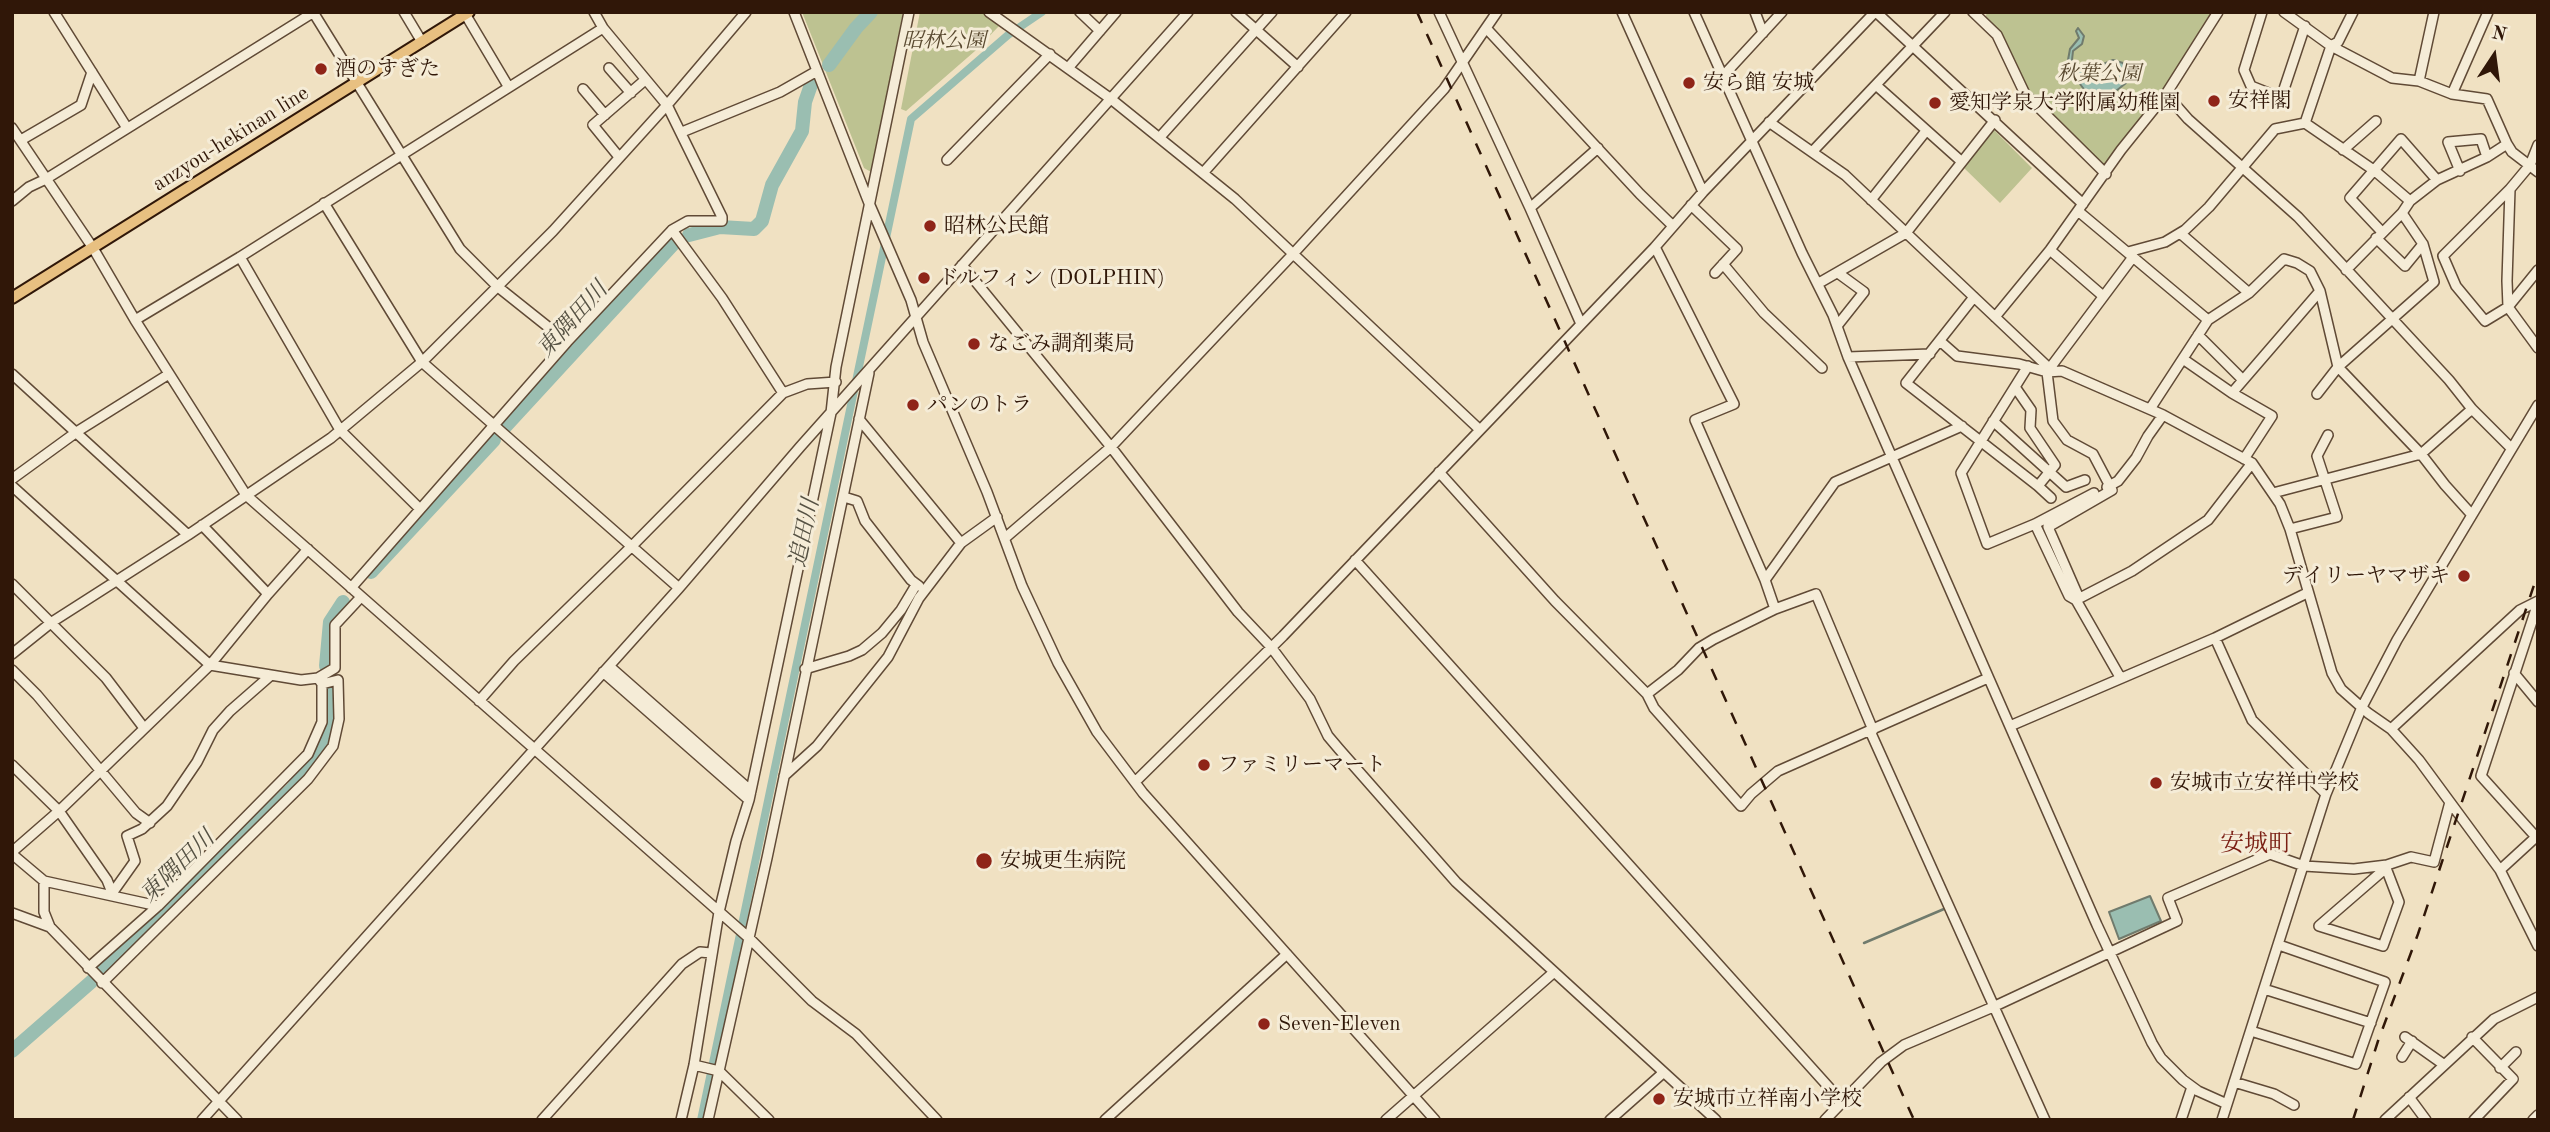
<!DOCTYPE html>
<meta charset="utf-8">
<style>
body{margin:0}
#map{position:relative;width:2550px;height:1132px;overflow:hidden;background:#f0e1c2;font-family:"Old Standard TT",serif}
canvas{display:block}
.frame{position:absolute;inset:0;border:14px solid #301708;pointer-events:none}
.north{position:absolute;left:2459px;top:21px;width:70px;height:70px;-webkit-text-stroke:5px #f5ecd7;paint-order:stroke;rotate:13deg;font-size:19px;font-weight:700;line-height:28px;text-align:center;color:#301708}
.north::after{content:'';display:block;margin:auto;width:24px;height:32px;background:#301708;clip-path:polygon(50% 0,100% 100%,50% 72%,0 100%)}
</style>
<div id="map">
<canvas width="2550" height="1132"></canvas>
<div class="frame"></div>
<div class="north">N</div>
</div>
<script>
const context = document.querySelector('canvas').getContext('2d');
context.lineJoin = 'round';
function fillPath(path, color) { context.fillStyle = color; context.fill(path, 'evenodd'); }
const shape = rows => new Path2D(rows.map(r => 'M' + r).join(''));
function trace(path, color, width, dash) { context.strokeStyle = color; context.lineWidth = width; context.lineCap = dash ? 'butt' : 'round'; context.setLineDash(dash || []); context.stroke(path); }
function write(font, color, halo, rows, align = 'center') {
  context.font = font + ' "Old Standard TT","Noto Serif JP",serif'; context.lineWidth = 6; context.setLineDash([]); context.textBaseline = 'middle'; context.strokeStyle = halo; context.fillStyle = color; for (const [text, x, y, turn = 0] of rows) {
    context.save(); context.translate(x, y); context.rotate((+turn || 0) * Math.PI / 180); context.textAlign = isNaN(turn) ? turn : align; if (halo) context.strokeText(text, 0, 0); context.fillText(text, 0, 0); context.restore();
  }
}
const green = shape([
 [802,12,903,12,871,172,864,168],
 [920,12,984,12,996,21,999,26,975,51,906,111,901,109],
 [1987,12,2215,12,2163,89,2162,94,2103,166,2028,91,1985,19],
 [1994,130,2032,168,2000,203,1964,168]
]);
const water = shape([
 [2078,28,2084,36,2082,44,2073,51,2072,60,2074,65,2087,71,2113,60,2123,63,2128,72,2126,83,2116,91,2098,97,2091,95,2086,92,2074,76,2068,60,2070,49,2079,38,2076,31,2078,28],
 [2150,896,2161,921,2119,939,2109,912,2150,896]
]);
const stream = shape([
 [1864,943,1944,909]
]);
const canal = shape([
 [701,1120,911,119,1008,35,1042,12]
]);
const river = shape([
 [829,65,856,28,871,12],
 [689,235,720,227,754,229,762,221,772,185,802,131,805,102,812,82,818,76],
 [503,429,676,241],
 [371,572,494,440],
 [326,666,330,622,343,602],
 [12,1051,91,982,293,788,326,745,328,690]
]);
const minor = shape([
 [54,12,127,128],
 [313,12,460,249,498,287,567,342],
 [404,12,422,42],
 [464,12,508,86],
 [794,12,869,203,911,300,923,342,987,492,1022,586,1058,663,1097,732,1143,793,1435,1120],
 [989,12,1111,99,1235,199,1479,429],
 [1080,12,1100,31],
 [1236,12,1298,67],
 [1439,12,1530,208,1581,324],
 [1622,12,1703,192],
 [1694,12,1802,253,1833,315,1848,357,2097,925,2152,1043,2161,1058,2183,1080,2198,1091,2227,1104],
 [1755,12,1763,33],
 [1876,12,2083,204],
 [1973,12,1997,35,2025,94,2106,174],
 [2262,12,2244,70,2251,86,2281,98,2305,26],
 [2284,12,2331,46,2392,78,2419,81,2452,94,2487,99,2507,144],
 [1486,28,1640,194,1673,226],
 [609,68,631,93],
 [1068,68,1116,12],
 [1723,76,1782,12],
 [2419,81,2434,12],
 [1877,86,1962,162],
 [583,89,605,115],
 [2166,94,2188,119,2298,217,2449,380,2472,409,2511,448],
 [2452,94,2488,12],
 [1769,122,1845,175,2049,368],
 [2305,123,2375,171,2410,201,2402,213,2346,270],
 [12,128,93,248,135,320,246,495,749,938,812,1001,856,1034,937,1120],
 [682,132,780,92,817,71],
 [1160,137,1272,12],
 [21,140,81,105,92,72],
 [2538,145,2530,165,2510,189,2507,281,2508,307,2538,348],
 [2343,150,2376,121],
 [1812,152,1945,12],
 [619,157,593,125,645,80],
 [947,160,1050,54],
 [2460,171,2448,142,2481,139,2487,157],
 [1203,173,1346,12],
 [2510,189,2443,256,2456,286,2485,321,2508,307,2538,270],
 [1871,200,1926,131],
 [12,201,29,187,46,179,314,12],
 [2410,201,2437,180,2487,157,2507,144,2512,152,2538,172],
 [324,203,422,362,679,588],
 [1691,205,1737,249,1715,273],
 [1530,208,1598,148],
 [2078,211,2208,320,2150,409],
 [672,230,722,298,783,393],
 [2382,232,2350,198,2401,139,2437,180],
 [2180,233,2249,293,2208,320],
 [2376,238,2405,266,2423,244],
 [1655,247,1734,404,1695,420,1765,580,1775,609],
 [2050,250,2103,296],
 [2128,252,2165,242,2185,230,2209,207,2275,129,2305,123,2331,46,2338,42,2353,12],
 [240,257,340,430,420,509],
 [1723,264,1764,313,1822,368],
 [962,265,1111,447,1238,612,1271,647,1310,699,1328,736,1339,749,1456,882,1716,1120],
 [1819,283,1906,233,1995,120],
 [2249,293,2284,259,2297,263,2310,271,2320,291,2338,367,2421,454,2472,409],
 [1974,297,1906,383,2038,486,2055,465,2030,428,2031,410,2015,387],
 [1995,317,2050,250,2121,150,2166,94,2218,12],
 [135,320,240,257,603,28],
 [1837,326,1864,292,1838,273],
 [2198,335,2243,380],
 [1940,341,1957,356,2019,364,2047,372,2062,371,2163,415,2252,463,2280,504,2290,529,2332,673,2341,689,2368,713,2391,729,2419,760,2500,870,2538,946],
 [1848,357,1930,354],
 [2183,359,2232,393,2272,416,2244,459],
 [2028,366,1961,473,1987,544,2035,524,2094,493],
 [12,374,188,535],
 [2232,393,2320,291],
 [2317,394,2338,367,2434,282,2423,244,2402,213],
 [859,419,961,543],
 [1993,421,2066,487,2085,480],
 [1439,472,1555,601,1647,694,1654,708,1741,806,1751,794,1778,771,1988,678],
 [12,479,78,431,169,374],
 [12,486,210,665,301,680,318,678,322,684],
 [2038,486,2051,498],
 [2107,487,2118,481,2136,458,2148,436,2163,415],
 [2273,493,2421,454,2445,485,2472,515],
 [844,497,857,501,865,521,911,580,919,586],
 [2035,524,2069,596,2076,600,2120,677],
 [202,525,268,594],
 [2290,529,2337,517,2317,456,2328,435],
 [1005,538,1111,447,1293,254,1444,89,1497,12],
 [1355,560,1843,1103],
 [1765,580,1835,482,1962,426],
 [12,584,106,678,144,728],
 [351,588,567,342,672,230,688,221,722,221,722,217,667,105,603,28,594,12],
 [2079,598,2048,527,2112,490,2093,454,2067,440,2053,421,2047,372,2133,257],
 [2076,600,2132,571,2208,520,2252,463],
 [2215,638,2252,720,2326,794],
 [12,654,52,622,188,535,331,438,422,362,553,231,667,105,746,12],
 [609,666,751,791],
 [805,669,849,656,862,650,882,633,901,610,916,585],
 [12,670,37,695,136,813,150,823],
 [603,672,749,800],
 [2514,673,2538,702],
 [318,678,335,668,335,625,361,597],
 [1647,694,1678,670,1699,648,1714,639,1775,609,1816,594,1873,730],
 [479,701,514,661,631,547,783,393,807,384,836,382],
 [2010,726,2215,638,2307,593],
 [2391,729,2520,610,2538,601],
 [1870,731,2045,1120],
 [12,765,59,811,107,880,113,895],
 [784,776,817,746,888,657,919,598,961,543,997,517],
 [1135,782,1283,636,1655,247,1703,192,1875,12],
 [12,852,59,811,210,665,268,594,308,549],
 [12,854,44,881,158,906],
 [2386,868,2319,926,2383,946,2399,902,2386,868,2387,865],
 [2500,870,2536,837,2481,776,2538,603],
 [44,881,44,912,50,927,237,1120],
 [113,892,135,861,127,836,142,829,167,806,197,762,213,730,230,711,270,676],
 [12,913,50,927],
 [88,968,158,906,308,754,322,722,322,684,338,680,339,719,333,746,308,779,102,983],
 [2264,989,2371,1023],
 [2251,1031,2356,1064,2385,982,2279,945],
 [2405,1037,2443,1064],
 [2472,1037,2513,1079,2474,1120],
 [2402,1057,2412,1041],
 [694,1065,719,1071,769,1120],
 [2500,1068,2516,1052],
 [2234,1082,2274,1094,2294,1105],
 [2409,1097,2426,1120],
 [202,1120,679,588,800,447,1188,12],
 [542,1120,682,964,700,952,711,953],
 [681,1120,694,1065,719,912,736,841,749,800,831,413,836,367,909,12],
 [708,1120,767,858,869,373],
 [1105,1120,1287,954],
 [1386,1120,1553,973],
 [1610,1120,1663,1073],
 [1825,1120,1881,1062,1904,1045,1993,1007,2177,921,2168,898,2270,854,2304,866,2354,869,2387,865,2411,857,2434,862,2450,802],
 [2181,1120,2192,1087],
 [2222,1120,2326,794,2362,707,2397,640,2538,405],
 [2385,1120,2494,1019,2538,997],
 [2533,1120,2538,1115]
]);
const major = shape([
 [12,298,469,12]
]);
const rail = shape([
 [1417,12,1914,1120],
 [2353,1120,2378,1041,2418,934,2538,573]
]);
const markers = [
 [321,69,7,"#8f2418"],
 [1689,83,7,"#8f2418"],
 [2214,101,7,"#8f2418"],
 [1935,103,7,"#8f2418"],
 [930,226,7,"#8f2418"],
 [924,278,7,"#8f2418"],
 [974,344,7,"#8f2418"],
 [913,405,7,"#8f2418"],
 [2464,576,7,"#8f2418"],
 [1204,765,7,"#8f2418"],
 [2156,783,7,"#8f2418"],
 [984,861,9,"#8f2418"],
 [1264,1024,7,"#8f2418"],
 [1659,1099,7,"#8f2418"]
];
const parkNames = [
 ["昭林公園",944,41],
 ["秋葉公園",2099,74]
];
const poiNames = [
 ["酒のすぎた",335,69],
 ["安ら館 安城",1703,83],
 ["安祥閣",2228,101],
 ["愛知学泉大学附属幼稚園",1949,103],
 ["昭林公民館",944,226],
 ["ドルフィン (DOLPHIN)",938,278],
 ["なごみ調剤薬局",988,344],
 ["パンのトラ",927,405],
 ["デイリーヤマザキ",2450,576,"right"],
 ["ファミリーマート",1218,765],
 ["安城市立安祥中学校",2170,783],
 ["安城更生病院",1000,861],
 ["Seven-Eleven",1278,1024],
 ["安城市立祥南小学校",1673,1099]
];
const streetNames = [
 ["anzyou-hekinan line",231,139,-32]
];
const waterNames = [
 ["東隅田川",573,320,-48],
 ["追田川",805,533,-78],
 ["東隅田川",178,867,-44]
];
const quarterNames = [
 ["安城町",2256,845]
];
fillPath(green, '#bdc291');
fillPath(water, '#9abeb1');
trace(water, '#707b6d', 2);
trace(stream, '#707b6d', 2.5);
trace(canal, '#9abeb1', 8);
trace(river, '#9abeb1', 14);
trace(minor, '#604a36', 12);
trace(major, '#301708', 14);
trace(minor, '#f5ecd7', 9);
trace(major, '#e8c081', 10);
trace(rail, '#301708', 2.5, [12, 12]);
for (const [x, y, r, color] of markers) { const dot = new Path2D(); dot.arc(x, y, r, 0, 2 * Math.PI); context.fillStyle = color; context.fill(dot); trace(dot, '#f5ecd7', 2.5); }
write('italic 21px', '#5a4a31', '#f5ecd7', parkNames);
write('21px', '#301708', '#f5ecd7', poiNames, 'left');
write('21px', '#301708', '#f5ecd7', streetNames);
write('italic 23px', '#555143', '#f5ecd7', waterNames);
write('24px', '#7a1f14', '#f5ecd7', quarterNames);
</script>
